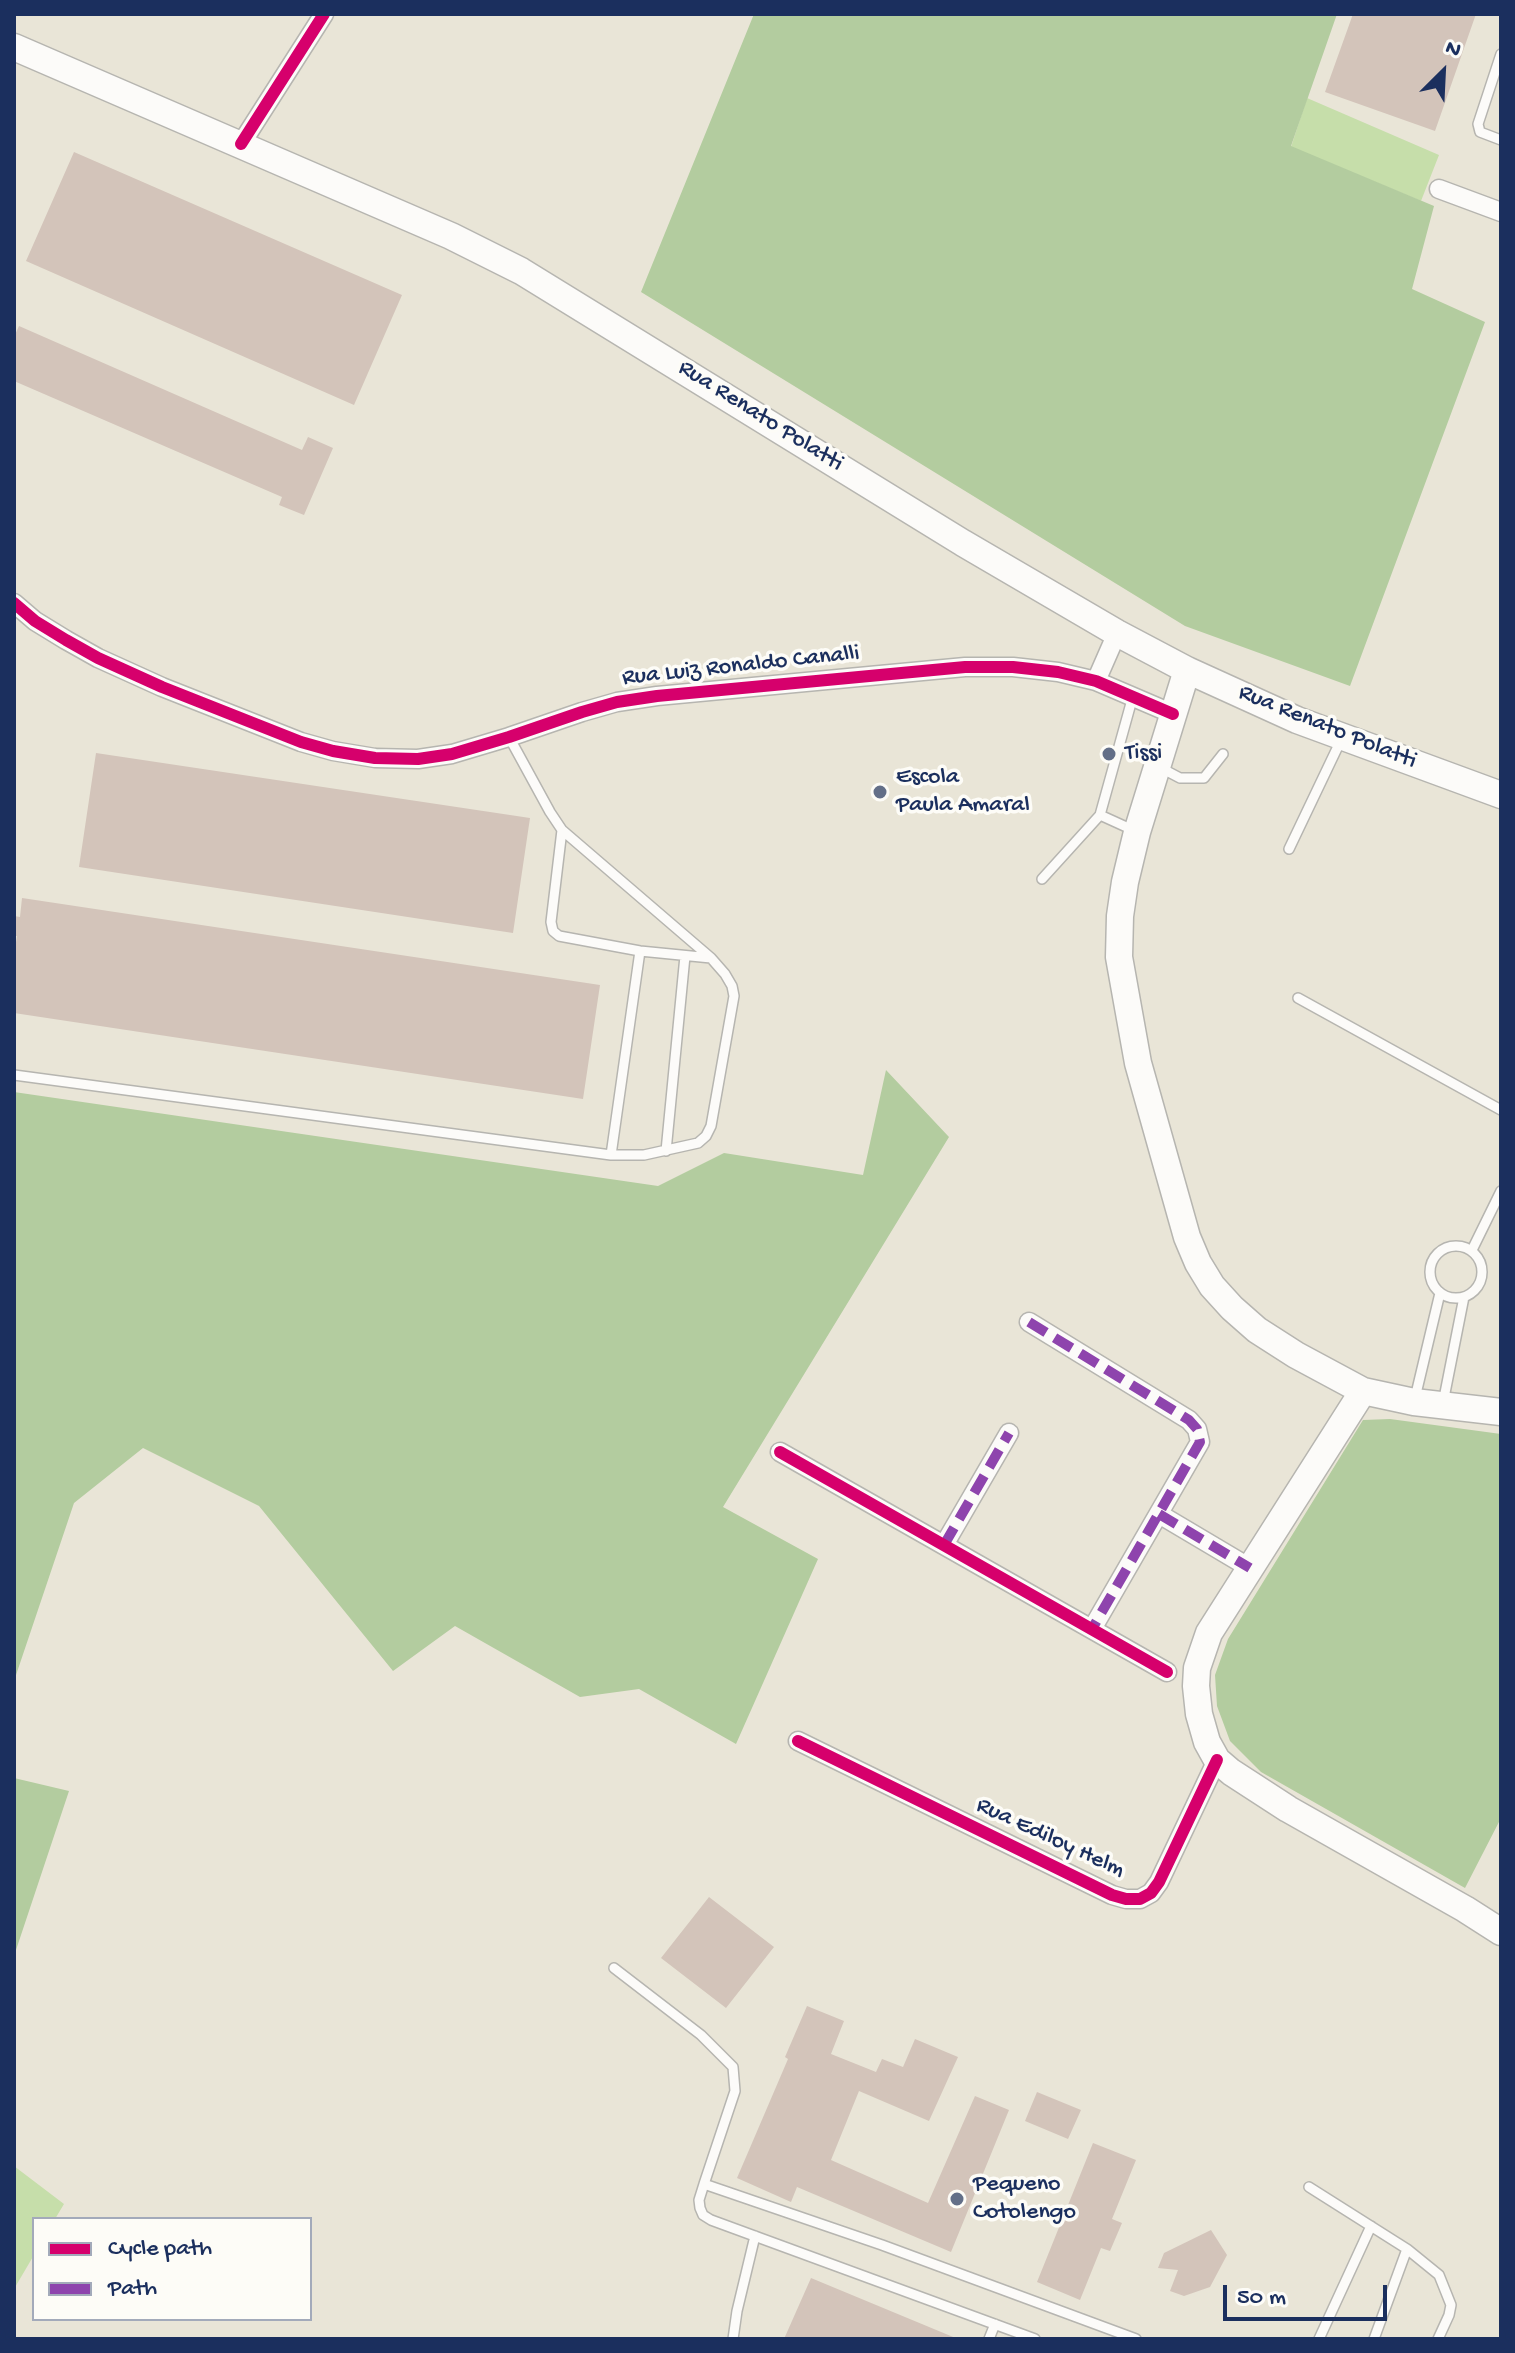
<!DOCTYPE html>
<style>
body{margin:0}
#map{position:relative;width:1515px;height:2353px;overflow:hidden;background:#e9e5d7;font-family:"Gochi Hand",sans-serif}
canvas{display:block}
.frame{position:absolute;inset:0;border:16px solid #1b2f5e;pointer-events:none}
.legend{position:absolute;left:32px;top:2217px;width:280px;height:104px;box-sizing:border-box;background:#fdfcf7;border:2px solid #a3aaba;margin:0;padding:10px 14px;list-style:none;font-size:24px;color:#1b2f5e}
.legend li{display:flex;align-items:center;gap:16px;height:40px}
.legend b{width:40px;border:2px solid #a3aaba}
.north{position:absolute;left:1403px;top:32px;width:80px;height:80px;-webkit-text-stroke:6px #fdfcf7;paint-order:stroke;rotate:24deg;font-size:22px;font-weight:700;line-height:32px;text-align:center;color:#1b2f5e}
.north::after{content:'';display:block;margin:auto;width:28px;height:36px;background:#1b2f5e;clip-path:polygon(50% 0,100% 100%,50% 72%,0 100%)}
.scale{position:absolute;left:1223px;top:2285px;width:164px;height:36px;box-sizing:border-box;border:4px solid #1b2f5e;border-top:0;padding-left:10px;font-size:24px;line-height:28px;white-space:nowrap;color:#1b2f5e;-webkit-text-stroke:6px #fdfcf7;paint-order:stroke}
</style>
<div id="map">
<canvas width="1515" height="2353"></canvas>
<div class="frame"></div>
<ul class="legend">
<li><b style="height:10px;background:#d6006c"></b>Cycle path</li>
<li><b style="height:10px;background:#8e44ad"></b>Path</li>
</ul>
<div class="north">N</div>
<div class="scale">50 m</div>
</div>
<script>
const context = document.querySelector('canvas').getContext('2d');
context.lineJoin = 'round';
function fillPath(path, color) { context.fillStyle = color; context.fill(path, 'evenodd'); }
const shape = rows => new Path2D(rows.map(r => 'M' + r).join(''));
function trace(path, color, width, dash) { context.strokeStyle = color; context.lineWidth = width; context.lineCap = dash ? 'butt' : 'round'; context.setLineDash(dash || []); context.stroke(path); }
function write(font, color, halo, rows, align = 'center') {
  context.font = font + ' "Gochi Hand",sans-serif'; context.lineWidth = 7; context.setLineDash([]); context.textBaseline = 'middle'; context.strokeStyle = halo; context.fillStyle = color; for (const [text, x, y, turn = 0] of rows) {
    context.save(); context.translate(x, y); context.rotate((+turn || 0) * Math.PI / 180); context.textAlign = isNaN(turn) ? turn : align; if (halo) context.strokeText(text, 0, 0); context.fillText(text, 0, 0); context.restore();
  }
}
const green = shape([
 [1307,98,1439,155,1421,201,1291,147],
 [14,2166,64,2204,55,2219,34,2219,34,2255,14,2289]
]);
const forest = shape([
 [754,14,1337,14,1291,146,1434,206,1412,289,1485,322,1350,686,1185,626,641,292],
 [886,1070,949,1137,723,1507,818,1559,736,1744,639,1689,580,1697,455,1626,393,1671,259,1506,143,1448,74,1503,14,1681,14,1092,658,1186,724,1153,863,1175],
 [1390,1419,1501,1434,1501,1818,1465,1888,1261,1772,1230,1741,1217,1706,1215,1675,1228,1639,1363,1420],
 [14,1778,69,1791,14,1956]
]);
const building = shape([
 [1353,14,1476,14,1435,131,1325,92],
 [74,152,402,295,354,405,26,261],
 [19,326,302,450,308,437,333,448,304,515,279,505,282,497,14,381,14,337],
 [96,753,530,818,513,933,79,867],
 [22,898,600,985,583,1099,14,1013,14,955,17,936,14,936,14,916,20,917],
 [709,1897,774,1947,726,2008,661,1958],
 [807,2006,844,2021,831,2054,876,2072,882,2059,903,2067,915,2039,958,2057,929,2121,859,2091,831,2160,928,2203,975,2096,1009,2110,951,2252,797,2187,791,2202,737,2178,788,2059,785,2057],
 [1037,2092,1081,2110,1068,2139,1025,2121],
 [1093,2143,1136,2160,1112,2219,1122,2223,1110,2251,1101,2248,1080,2300,1037,2282],
 [1211,2230,1227,2255,1210,2287,1184,2296,1170,2291,1178,2270,1158,2268,1164,2253],
 [811,2278,958,2339,784,2339]
]);
const service = shape([
 [1501,54,1478,124,1480,132,1501,140],
 [1159,767,1180,778,1204,778,1223,754],
 [1100,815,1133,830],
 [562,830,551,922,553,931,559,936,640,951,711,958],
 [1289,849,1341,740],
 [1042,879,1100,815,1133,696],
 [1298,998,1501,1110],
 [14,1075,611,1155,644,1155,698,1143,706,1136,711,1126,734,996,732,986,725,974,711,958,562,830,550,812,509,737],
 [666,1151,685,956],
 [611,1155,640,951],
 '1430 1272a26 26 0 1 1 52 0a26 26 0 1 1-52 0Z',
 [1472,1250,1501,1191],
 [1415,1398,1440,1293],
 [1443,1403,1464,1297],
 [614,1968,701,2035,733,2067,735,2091,704,2184],
 [1309,2187,1407,2249,1439,2275,1451,2305,1449,2315,1438,2339],
 [733,2339,737,2311,755,2236],
 [989,2339,995,2324],
 [1035,2339,711,2220,703,2215,700,2208,699,2200,704,2184,882,2245,1136,2339],
 [1319,2339,1371,2226],
 [1374,2339,1407,2249]
]);
const minor = shape([
 [241,144,324,14],
 [1439,189,1501,212],
 [14,603,35,621,66,640,98,658,162,687,301,742,333,751,375,758,418,759,452,754,509,737,582,712,617,702,657,696,965,667,1013,667,1058,672,1096,681,1173,714],
 [1096,681,1117,633],
 [1029,1322,1189,1420,1197,1429,1200,1442,1092,1629],
 [780,1452,1167,1672],
 [1159,1514,1250,1568],
 [944,1545,1009,1433],
 [798,1741,1112,1895,1126,1899,1140,1899,1151,1893,1159,1882,1217,1760]
]);
const secondary = shape([
 [14,47,451,236,521,271,963,543,1117,633,1187,670,1297,720,1501,795],
 [1187,670,1137,832,1125,882,1120,916,1119,957,1138,1063,1187,1237,1198,1263,1212,1286,1232,1308,1257,1330,1296,1355,1363,1391,1209,1633,1197,1668,1196,1686,1199,1714,1207,1742,1217,1760,1231,1772,1288,1809,1465,1909,1501,1932],
 [1363,1391,1414,1402,1501,1412]
]);
const quiet = shape([
 [1029,1322,1189,1420,1197,1429,1200,1442,1092,1629],
 [1159,1514,1250,1568],
 [944,1545,1009,1433]
]);
const cycleway = shape([
 [241,144,324,14],
 [14,603,35,621,66,640,98,658,162,687,301,742,333,751,375,758,418,759,452,754,509,737,582,712,617,702,657,696,965,667,1013,667,1058,672,1096,681,1173,714],
 [780,1452,1167,1672],
 [798,1741,1112,1895,1126,1899,1140,1899,1151,1893,1159,1882,1217,1760]
]);
const markers = [
 [1109,754,8,"#636f88"],
 [880,792,8,"#636f88"],
 [957,2199,8,"#636f88"]
];
const streetNames = [
 ["Rua Renato Polatti",760,417,32],
 ["Rua Luiz Ronaldo Canalli",741,667,-6],
 ["Rua Renato Polatti",1327,728,22],
 ["Rua Ediloy Helm",1050,1839,25]
];
const poiNames = [
 ["Tissi",1125,754],
 ["Escola",896,778],
 ["Paula Amaral",896,806],
 ["Pequeno",973,2185],
 ["Cotolengo",973,2213]
];
fillPath(green, '#c6deaa');
fillPath(forest, '#b3cc9f');
fillPath(building, '#d3c4ba');
trace(service, '#b6b5b0', 12);
trace(minor, '#b6b5b0', 21);
trace(secondary, '#b6b5b0', 29);
trace(service, '#fcfbf9', 9);
trace(minor, '#fcfbf9', 18);
trace(secondary, '#fcfbf9', 26);
trace(quiet, '#8e44ad', 10, [20, 10]);
trace(cycleway, '#d6006c', 12);
for (const [x, y, r, color] of markers) { const dot = new Path2D(); dot.arc(x, y, r, 0, 2 * Math.PI); context.fillStyle = color; context.fill(dot); trace(dot, '#fdfcf7', 3); }
write('24px', '#1b2f5e', '#fdfcf7', streetNames);
write('24px', '#1b2f5e', '#fdfcf7', poiNames, 'left');
</script>
